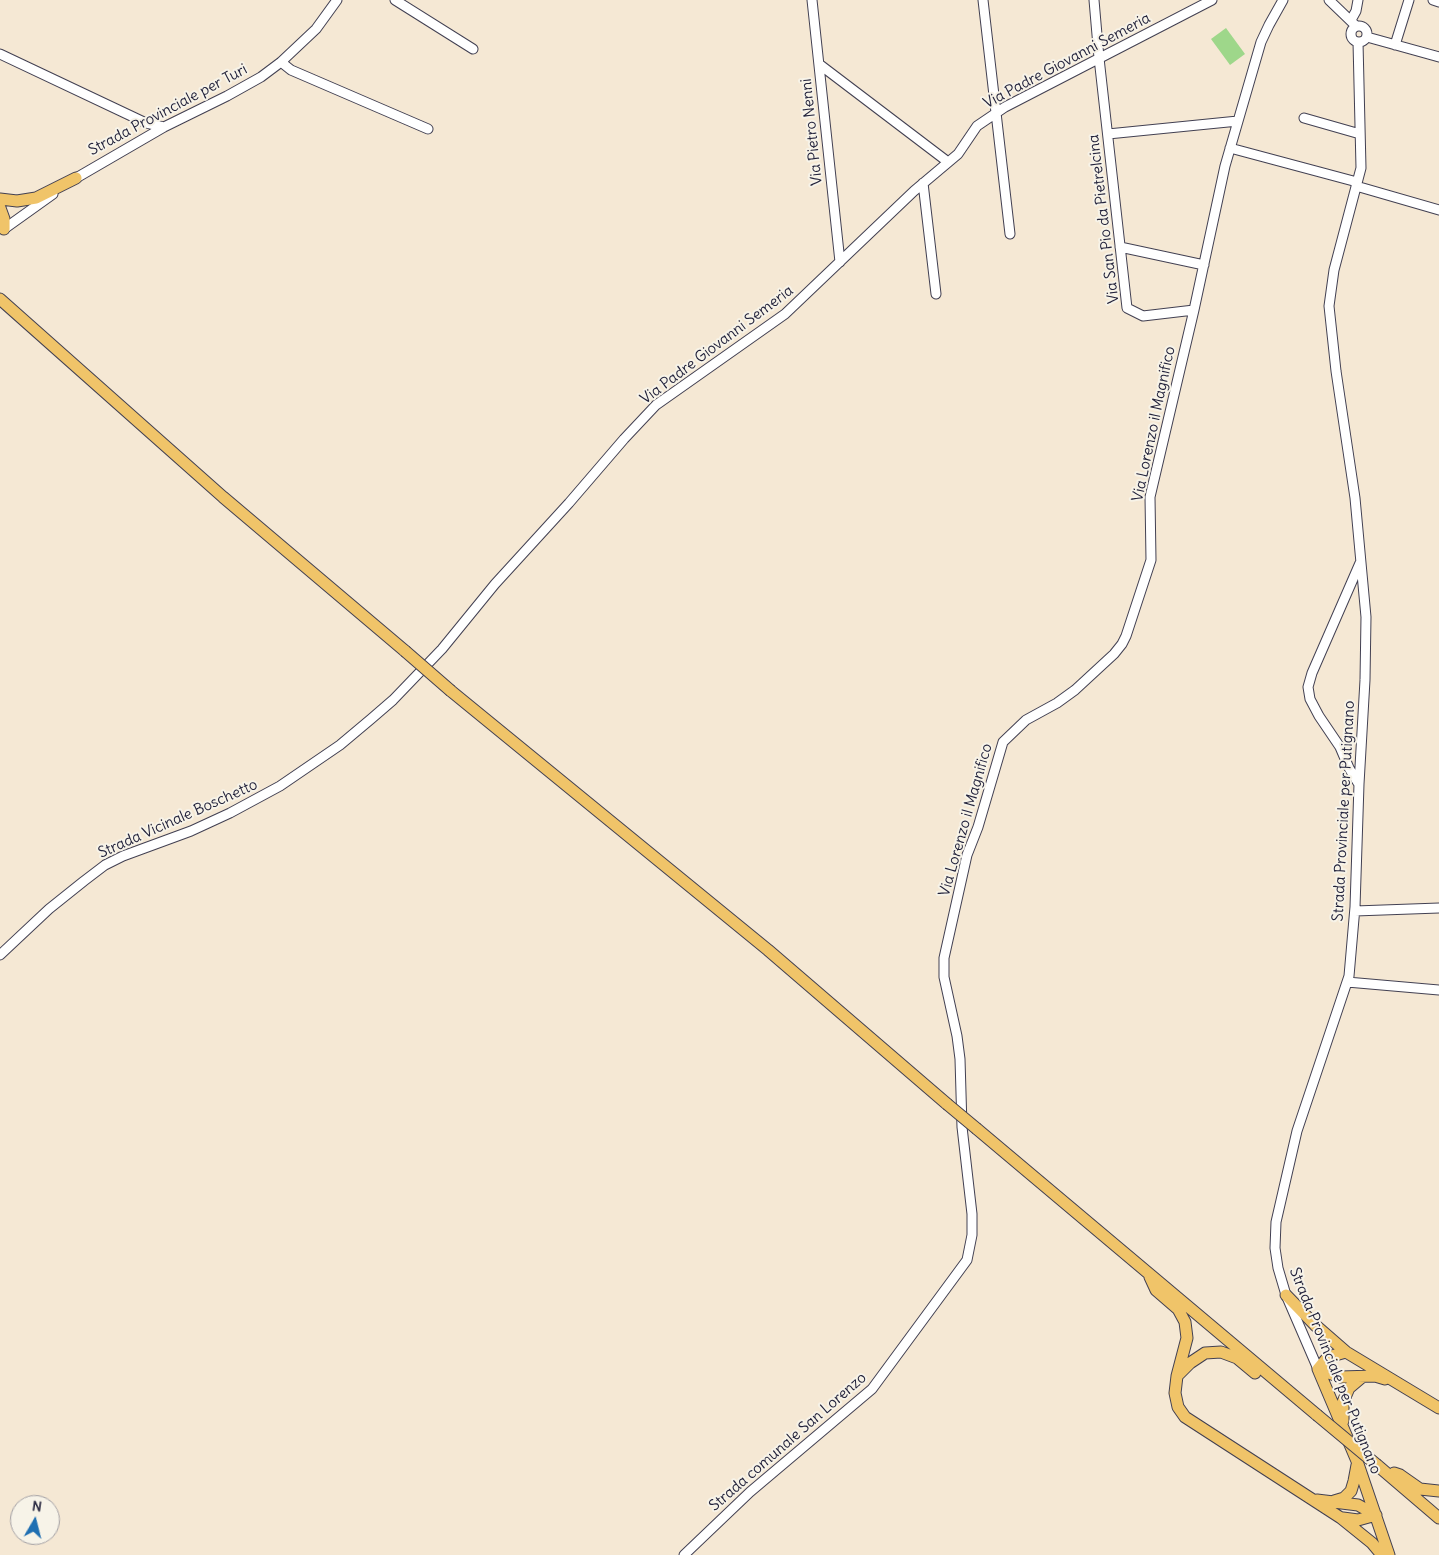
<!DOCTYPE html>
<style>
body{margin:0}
#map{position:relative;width:1439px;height:1555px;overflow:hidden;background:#f5e8d4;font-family:Delius,sans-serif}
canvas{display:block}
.north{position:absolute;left:10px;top:1495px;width:50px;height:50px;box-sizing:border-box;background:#f7f3e8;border:1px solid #a29fa3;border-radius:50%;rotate:8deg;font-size:14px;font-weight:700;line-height:20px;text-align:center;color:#22223b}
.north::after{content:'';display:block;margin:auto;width:18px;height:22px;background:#1f6fb2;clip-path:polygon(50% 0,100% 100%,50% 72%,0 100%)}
</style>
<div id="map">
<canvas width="1439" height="1555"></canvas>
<div class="north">N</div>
</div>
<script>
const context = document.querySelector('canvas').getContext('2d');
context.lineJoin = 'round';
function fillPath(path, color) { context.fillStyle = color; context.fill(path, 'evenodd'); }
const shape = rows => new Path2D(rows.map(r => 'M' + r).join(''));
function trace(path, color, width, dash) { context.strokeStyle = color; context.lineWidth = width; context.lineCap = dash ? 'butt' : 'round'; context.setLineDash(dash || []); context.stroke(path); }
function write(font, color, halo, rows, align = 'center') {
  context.font = font + ' Delius,sans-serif'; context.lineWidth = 4; context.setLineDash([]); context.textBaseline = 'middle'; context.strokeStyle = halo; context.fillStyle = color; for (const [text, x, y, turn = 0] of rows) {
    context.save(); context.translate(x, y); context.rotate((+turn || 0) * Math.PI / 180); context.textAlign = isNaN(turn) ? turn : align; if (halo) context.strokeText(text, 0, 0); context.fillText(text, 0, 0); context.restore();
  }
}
const green = shape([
 [1226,28,1245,54,1230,65,1211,39]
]);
const minor = shape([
 [395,0,473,49],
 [812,0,840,262],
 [983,0,1010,234],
 [1094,0,1099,58,1127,308,1143,316,1194,310],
 [1329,0,1356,26],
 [1433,0,1439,2],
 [1351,20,1356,11,1358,0],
 '1351 34a8 8 0 1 1 16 0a8 8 0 1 1-16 0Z',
 [1367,37,1439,57],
 [1395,45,1409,0],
 [0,54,146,123,164,127],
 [281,62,291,70,428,129],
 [819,64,948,162],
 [1304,118,1360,134],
 [1108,134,1238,121],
 [1230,148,1357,182],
 [71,181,164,127,227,96,261,77,281,62,316,29,337,0],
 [923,183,936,294],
 [1356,186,1439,210],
 [4,229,53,194],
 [1120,247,1204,265],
 [1358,783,1349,768,1340,747,1319,716,1310,699,1308,687,1312,673,1360,563],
 [1355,911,1439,908],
 [0,955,49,909,84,881,105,865,123,856,191,831,230,813,280,786,340,745,371,719,393,700,442,649,495,584,569,503,624,439,656,405,785,314,914,191,958,154,977,126,1005,107,1212,0],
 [1347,982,1439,990],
 [1318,1369,1286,1295,1278,1268,1275,1248,1276,1222,1297,1131,1349,976,1355,907,1359,784,1365,680,1366,617,1355,498,1336,371,1329,306,1334,270,1361,168,1358,42],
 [684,1555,750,1492,872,1389,967,1260,972,1235,972,1214,962,1127,960,1059,957,1036,944,977,944,958,967,855,978,827,1003,742,1026,720,1057,703,1075,690,1114,654,1122,644,1126,636,1151,560,1150,497,1194,310,1225,166,1261,42,1269,25,1283,0]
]);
const major = shape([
 [0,199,17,201,36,198,76,178],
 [0,208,4,219,4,229],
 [0,299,223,497,405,651],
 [451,691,768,950,947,1104],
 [977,1129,1317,1415],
 [1150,1277,1156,1290,1178,1309,1185,1322,1187,1338,1177,1376,1175,1393,1178,1407,1185,1417,1341,1518,1372,1543,1382,1555],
 [1286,1295,1315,1325,1346,1352,1439,1408],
 [1318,1369,1357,1461,1389,1555],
 [1318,1369,1340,1377,1375,1376,1385,1379],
 [1318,1369,1328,1357,1346,1352],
 [1178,1375,1190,1363,1205,1353,1221,1352,1237,1358,1255,1373],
 [1343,1421,1343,1402,1349,1388,1362,1377],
 [1377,1465,1439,1518],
 [1394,1473,1400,1475,1420,1489,1439,1491],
 [1317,1500,1358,1505,1376,1515],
 [1334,1501,1344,1498,1351,1491,1354,1481,1357,1465],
 [1343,1518,1358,1520,1376,1515]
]);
const majorBridge = shape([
 [405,651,451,691],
 [947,1104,977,1129],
 [1317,1415,1377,1465]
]);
const streetNames = [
 ["Via Padre Giovanni Semeria",1067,61,-28],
 ["Strada Provinciale per Turi",168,110,-28],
 ["Via Pietro Nenni",812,132,-96],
 ["Via San Pio da Pietrelcina",1104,219,-97],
 ["Via Padre Giovanni Semeria",717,345,-37],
 ["Via Lorenzo il Magnifico",1154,424,-78],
 ["Strada Provinciale per Putignano",1344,811,-87],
 ["Strada Vicinale Boschetto",178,819,-24],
 ["Via Lorenzo il Magnifico",966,820,-74],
 ["Strada Provinciale per Putignano",1335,1371,68],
 ["Strada comunale San Lorenzo",788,1442,-41]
];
fillPath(green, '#9ed78a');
trace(minor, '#424052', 11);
trace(major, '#424052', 13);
trace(minor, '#fff', 9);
trace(major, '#f0c469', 11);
trace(majorBridge, '#424052', 13, []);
trace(majorBridge, '#f0c469', 11);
write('15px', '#22223b', '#f7f3e8', streetNames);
</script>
